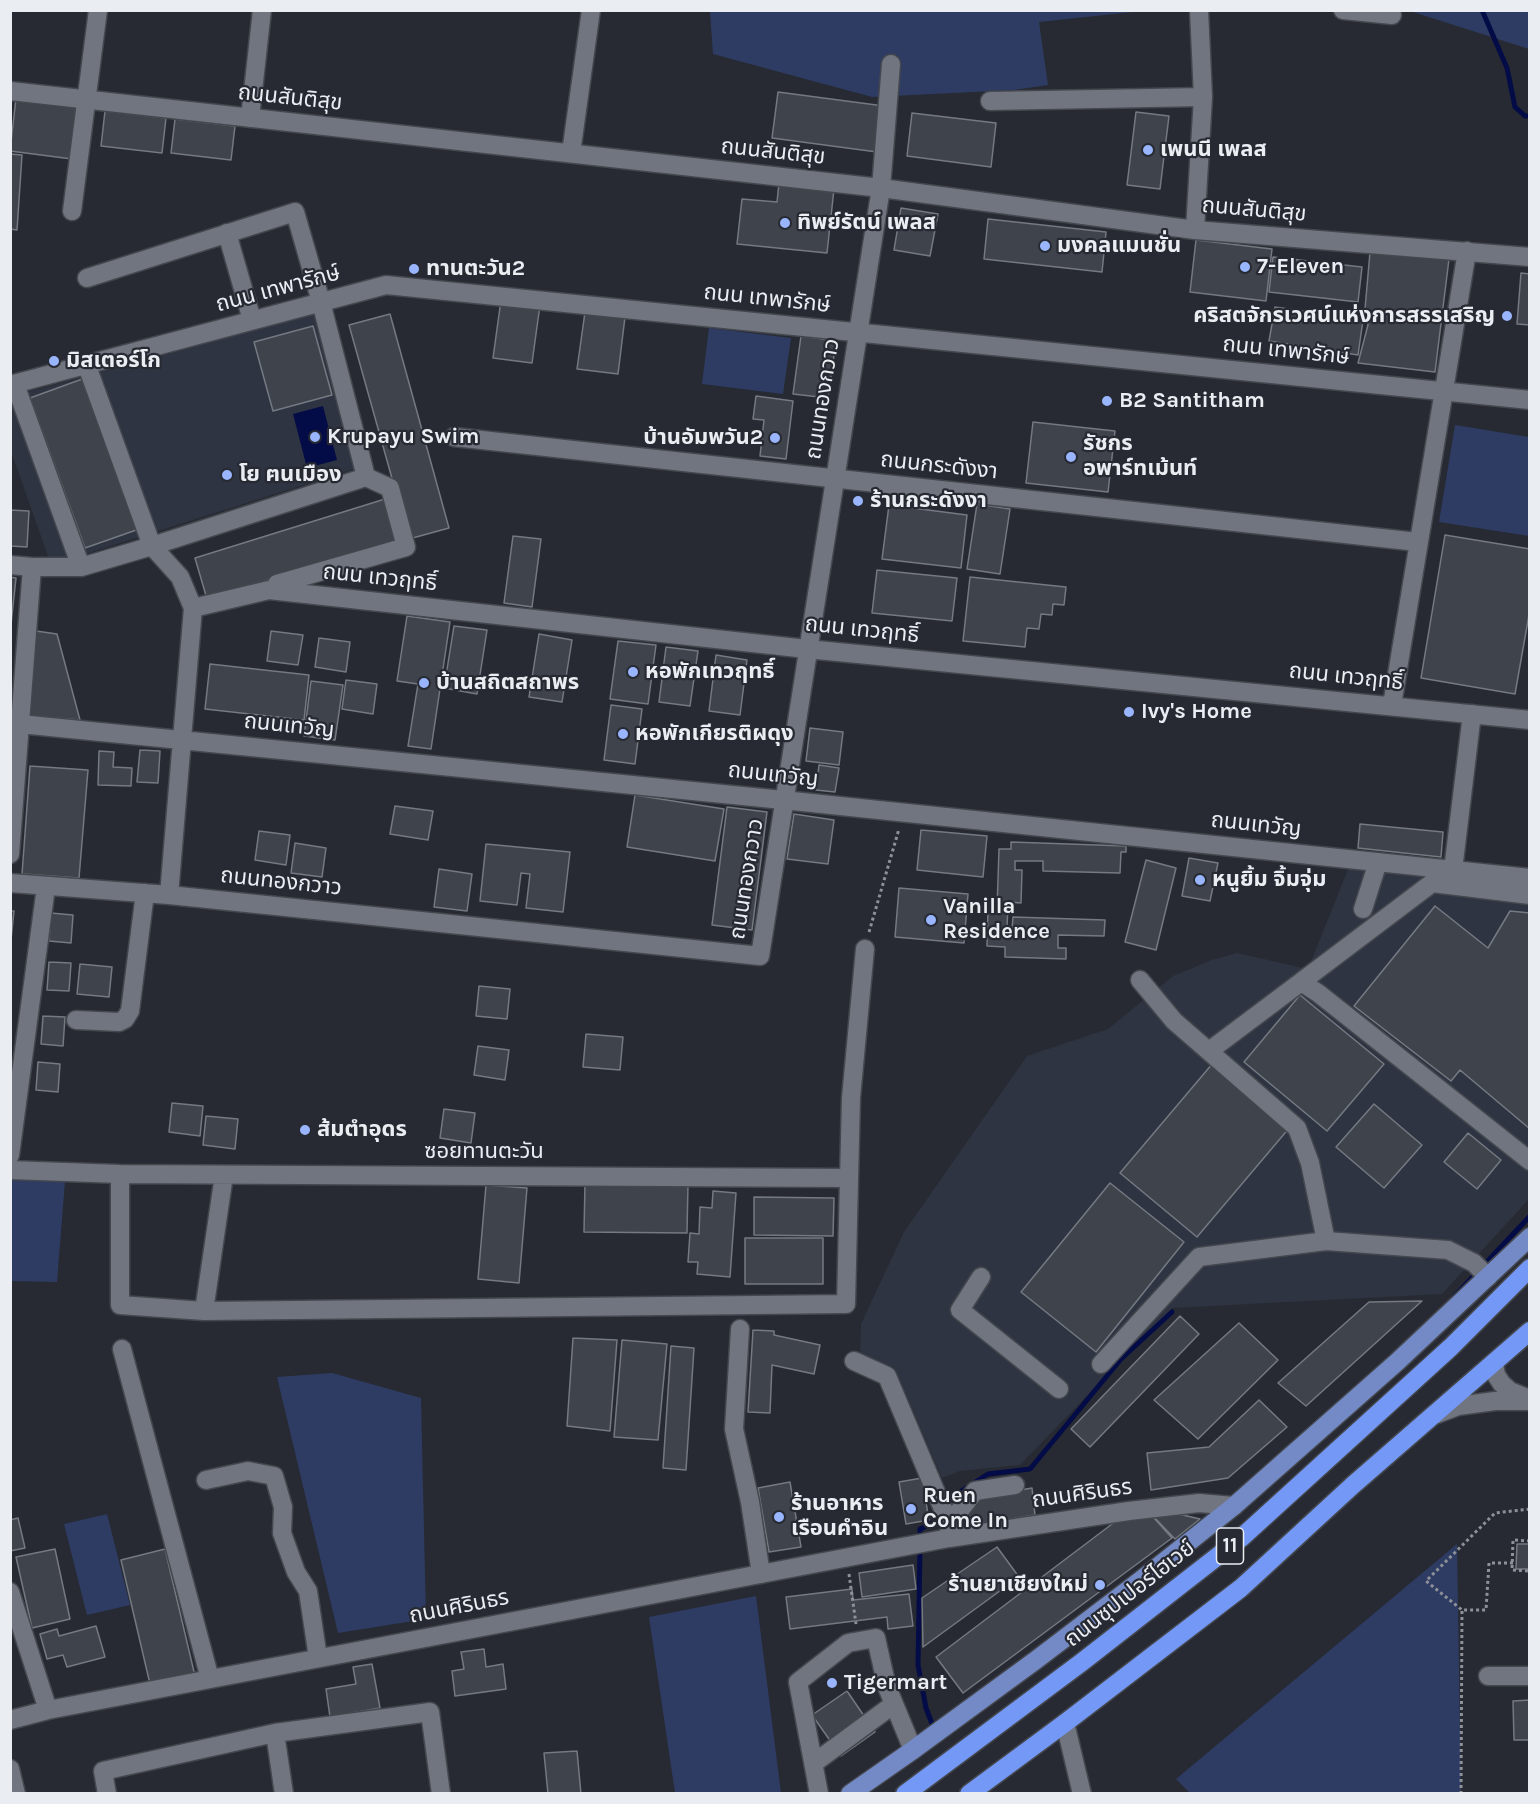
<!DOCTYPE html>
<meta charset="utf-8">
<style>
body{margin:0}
#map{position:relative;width:1540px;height:1804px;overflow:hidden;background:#272a32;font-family:Karla,sans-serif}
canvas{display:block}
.frame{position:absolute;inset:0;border:12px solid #eaedf2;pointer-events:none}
</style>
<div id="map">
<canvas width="1540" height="1804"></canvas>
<div class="frame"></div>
</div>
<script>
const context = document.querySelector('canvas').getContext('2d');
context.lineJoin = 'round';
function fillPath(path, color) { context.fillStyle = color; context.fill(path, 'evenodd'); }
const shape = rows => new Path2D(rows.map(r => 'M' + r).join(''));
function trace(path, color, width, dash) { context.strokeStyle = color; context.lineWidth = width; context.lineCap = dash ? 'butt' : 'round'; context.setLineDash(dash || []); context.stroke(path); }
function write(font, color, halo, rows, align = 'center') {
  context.font = font + ' Karla,"Noto Sans Thai",sans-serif'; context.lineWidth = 4.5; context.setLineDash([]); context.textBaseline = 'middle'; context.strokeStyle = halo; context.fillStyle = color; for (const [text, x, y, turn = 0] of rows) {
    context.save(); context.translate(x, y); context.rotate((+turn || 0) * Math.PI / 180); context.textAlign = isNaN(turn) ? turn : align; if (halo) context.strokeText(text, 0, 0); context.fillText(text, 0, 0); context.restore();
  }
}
const built = shape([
 [316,314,360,467,51,565,11,451,10,397],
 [1349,867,1529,890,1529,1199,1442,1294,1172,1308,1020,1465,960,1471,942,1478,895,1368,860,1355,861,1324,904,1232,1027,1056,1108,1029,1173,976,1212,960,1237,953,1308,969]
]);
const green = shape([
 [710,11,1142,11,1039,22,1048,85,1014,90,872,97,713,54],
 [1410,11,1529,11,1529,49],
 [709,328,791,338,783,394,702,384],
 [1455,425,1529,437,1529,536,1439,522],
 [11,1180,65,1181,57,1282,11,1281],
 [332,1373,421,1398,426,1619,338,1633,277,1377],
 [107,1514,130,1605,87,1615,64,1524],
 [1457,1544,1461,1793,1190,1793,1176,1779],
 [756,1596,781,1793,675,1793,649,1617]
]);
const water = shape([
 [323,406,337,460,307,468,293,414]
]);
const stream = shape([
 [1482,10,1507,68,1515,107,1525,116,1530,116],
 [1453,1298,1530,1216],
 [920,1539,920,1529,941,1519,955,1495,988,1474,1030,1469,1121,1359,1172,1312],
 [920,1548,918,1665,926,1708,934,1729]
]);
const building = shape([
 [778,92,884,106,877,152,772,138,778,92],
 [16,98,79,106,72,159,10,151,16,98],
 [105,111,166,118,162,153,101,146,105,111],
 [1136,112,1169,116,1160,189,1127,185,1136,112],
 [912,113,996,123,991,167,907,156,912,113],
 [175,119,235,126,231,160,171,153,175,119],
 [10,154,22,155,17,230,10,229,10,154],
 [779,183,834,189,827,253,737,244,742,199,777,202,779,183],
 [901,208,938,214,930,256,894,250,901,208],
 [988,219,1106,232,1102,272,984,259,988,219],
 [1196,240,1272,249,1266,301,1190,292,1196,240],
 [1370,252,1449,259,1435,372,1358,363,1368,325,1365,309,1370,252],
 [1273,257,1362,267,1358,302,1269,292,1273,257],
 [1521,273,1530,274,1530,325,1517,324,1521,273],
 [501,300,540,305,532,363,493,358,501,300],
 [1275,307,1363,320,1358,355,1269,341,1275,307],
 [585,312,625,317,618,374,577,369,585,312],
 [390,314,449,528,409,539,349,325,390,314],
 [313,326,332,395,273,411,254,342,313,326],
 [801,336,836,341,828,398,793,394,801,336],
 [85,378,142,528,85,548,30,398,85,378],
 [756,396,793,401,786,459,760,456,764,420,753,419,756,396],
 [1033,422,1115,431,1108,492,1026,483,1033,422],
 [385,499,398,540,207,599,195,558,385,499],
 [977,504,1010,509,1000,574,967,569,977,504],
 [889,505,967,515,961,568,882,559,889,505],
 [10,510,29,511,27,547,10,546,10,510],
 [1445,535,1530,549,1530,609,1515,694,1421,678,1445,535],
 [513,536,541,539,532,607,504,603,513,536],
 [877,570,957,578,952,621,872,613,877,570],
 [10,577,16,578,10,634,10,577],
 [970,577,1066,587,1064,605,1053,604,1052,615,1041,614,1039,629,1027,628,1025,647,963,641,970,577],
 [407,616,450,622,431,749,408,746,418,684,397,681,407,616],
 [454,626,487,630,477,694,444,688,454,626],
 [36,631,57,634,80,720,28,716,36,631],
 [271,631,303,635,298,665,267,661,271,631],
 [539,634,572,640,562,702,529,697,539,634],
 [319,638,350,642,346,672,315,667,319,638],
 [618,641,656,645,648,704,610,699,618,641],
 [666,647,698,651,690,706,659,702,666,647],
 [716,655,747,660,740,715,709,711,716,655],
 [210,664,309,675,304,720,205,709,210,664],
 [346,680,377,684,373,714,342,709,346,680],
 [311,681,343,685,335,740,304,736,311,681],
 [611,705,642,709,635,764,604,760,611,705],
 [810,728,843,732,839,765,806,761,810,728],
 [140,750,160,751,158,783,137,782,140,750],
 [99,751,114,752,113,767,132,768,131,786,98,785,99,751],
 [819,765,839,768,835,792,816,790,819,765],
 [30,766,88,770,79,878,22,874,30,766],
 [635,795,724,809,715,861,627,847,635,795],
 [395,806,433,811,428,840,390,834,395,806],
 [727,807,767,812,752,930,712,925,727,807],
 [794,814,834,820,828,864,787,859,794,814],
 [1360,824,1443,832,1441,857,1358,848,1360,824],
 [921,830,987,836,983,877,917,870,921,830],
 [259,831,290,835,286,865,255,860,259,831],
 [1011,842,1126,846,1126,852,1121,852,1120,873,1043,871,1043,861,1015,861,1015,870,1022,870,1021,903,1008,902,1007,929,1012,929,1013,917,1105,920,1104,936,1058,935,1058,948,1066,948,1066,959,1005,957,1005,947,987,946,988,909,997,910,999,849,1011,849,1011,842],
 [295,843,326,848,322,877,291,873,295,843],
 [486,844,570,852,563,912,526,908,530,874,521,873,517,905,480,901,486,844],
 [1189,858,1218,863,1210,901,1182,896,1189,858],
 [1146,860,1176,868,1156,950,1125,942,1146,860],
 [439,869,472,874,467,911,434,907,439,869],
 [899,888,968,894,964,943,895,937,899,888],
 [1435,906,1488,948,1510,911,1530,913,1530,1129,1460,1070,1451,1081,1354,1006,1435,906],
 [10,911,14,911,11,940,10,939,10,911],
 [51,913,73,915,71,943,49,941,51,913],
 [49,962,71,963,69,991,47,990,49,962],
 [80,964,112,967,109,997,77,994,80,964],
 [479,986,510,989,507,1019,476,1016,479,986],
 [1300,995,1384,1064,1327,1131,1244,1062,1300,995],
 [43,1016,65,1017,63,1046,41,1044,43,1016],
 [586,1034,623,1037,620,1070,583,1067,586,1034],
 [478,1046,509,1050,505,1080,474,1075,478,1046],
 [38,1062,60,1064,58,1092,36,1090,38,1062],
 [1213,1063,1290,1127,1197,1237,1120,1173,1213,1063],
 [172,1103,203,1106,200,1136,169,1132,172,1103],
 [1374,1104,1422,1145,1384,1188,1336,1147,1374,1104],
 [444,1109,475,1113,471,1143,440,1138,444,1109],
 [206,1116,238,1119,235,1149,203,1145,206,1116],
 [1468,1133,1501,1160,1477,1189,1444,1162,1468,1133],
 [585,1183,688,1184,687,1233,584,1232,585,1183],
 [1110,1183,1184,1242,1096,1352,1021,1292,1110,1183],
 [486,1185,527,1188,519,1283,478,1279,486,1185],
 [713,1191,736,1193,730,1277,697,1274,698,1262,688,1262,690,1233,699,1234,700,1207,712,1208,713,1191],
 [754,1197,834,1198,833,1236,754,1235,754,1197],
 [745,1238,823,1238,823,1284,745,1284,745,1238],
 [1422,1301,1306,1406,1278,1383,1369,1302,1422,1301],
 [1180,1316,1199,1334,1090,1447,1071,1429,1180,1316],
 [1239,1323,1278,1360,1198,1439,1154,1400,1239,1323],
 [753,1330,774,1331,774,1335,820,1345,814,1374,772,1365,770,1413,748,1412,753,1330],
 [573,1338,617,1340,610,1431,567,1426,573,1338],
 [622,1340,667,1344,658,1440,614,1437,622,1340],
 [671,1346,694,1348,686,1470,663,1468,671,1346],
 [1259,1400,1287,1427,1228,1478,1151,1490,1147,1453,1209,1447,1259,1400],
 [922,1478,929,1520,906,1524,899,1482,922,1478],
 [790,1482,801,1547,769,1552,758,1488,790,1482],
 [1032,1488,1035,1515,956,1528,981,1497,1032,1488],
 [1174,1513,1200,1519,1175,1539,1153,1516,1174,1513],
 [1153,1517,1172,1538,963,1693,936,1657,1116,1521,1153,1517],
 [18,1518,25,1548,10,1551,10,1520,18,1518],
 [1517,1544,1530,1544,1530,1569,1516,1569,1517,1544],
 [997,1547,1019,1577,923,1647,922,1598,997,1547],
 [55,1549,70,1619,32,1628,16,1557,55,1549],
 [165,1549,195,1676,150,1684,121,1560,165,1549],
 [913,1565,916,1589,862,1597,859,1573,913,1565],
 [852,1589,853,1600,909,1594,913,1626,888,1629,887,1617,790,1629,786,1597,852,1589],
 [96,1626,105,1657,67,1667,63,1655,47,1659,40,1634,57,1629,59,1636,96,1626],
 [484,1649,486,1667,503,1664,506,1689,455,1696,452,1671,464,1669,461,1652,484,1649],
 [372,1664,380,1708,330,1717,326,1689,356,1684,353,1667,372,1664],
 [847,1691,875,1732,841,1756,812,1715,847,1691],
 [1530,1700,1530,1740,1514,1740,1513,1701,1530,1700],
 [577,1751,581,1794,548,1794,544,1753,577,1751]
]);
const path = shape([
 [869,932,899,829],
 [1530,1541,1513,1540,1512,1570,1530,1571],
 [1513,1563,1489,1563,1486,1610,1462,1610,1426,1581,1495,1513,1530,1509],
 [849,1574,856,1624],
 [1461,1794,1462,1610]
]);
const minor = shape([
 [1343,10,1392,15],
 [10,91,881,188,1195,230,1530,257],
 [990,101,1203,97],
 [250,118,262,10],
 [571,153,591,10],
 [72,211,98,10],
 [1195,230,1203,97,1199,10],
 [227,233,252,320],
 [87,366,152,546,180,577,193,608,169,895],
 [15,384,81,567],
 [10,385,386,285,1530,400],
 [454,437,1418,542],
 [10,565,32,567,81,567,152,546,366,477,321,302,295,212,87,278],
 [277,584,406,547,390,488,366,477],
 [193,608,269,590,807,649,1530,720],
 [1392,705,1467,251],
 [10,723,783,800,1530,878],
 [10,854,32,567],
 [1453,870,1472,714],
 [10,883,169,895,760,956,881,188,891,64],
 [1363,909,1378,862],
 [1140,980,1174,1021,1297,1128,1310,1163,1326,1241],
 [1301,982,1432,883,1530,895],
 [76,1020,119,1022,125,1019,130,1011,145,893],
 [1209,1051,1301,982,1318,993,1530,1161],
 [10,1155,46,887],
 [10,1170,120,1174,848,1178],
 [120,1174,120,1305,204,1311,846,1304,851,1098,865,949],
 [981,1277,960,1310,1059,1389],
 [204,1311,224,1175],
 [740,1329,734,1429,750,1502,761,1574],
 [122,1349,210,1679],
 [854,1361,887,1376,943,1509],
 [1494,1363,1496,1375,1502,1384,1510,1391,1527,1398],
 [1101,1364,1199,1257,1326,1241,1448,1250,1474,1263,1488,1277],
 [1437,1414,1458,1406,1495,1401,1530,1401],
 [206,1480,248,1471,274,1476,283,1507,282,1533,296,1572,308,1591,318,1658],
 [949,1538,950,1523,975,1491,1015,1485],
 [10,1592,48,1710],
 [1488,1676,1530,1676],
 [10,1720,48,1710,949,1538,1129,1511,1199,1503,1234,1506],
 [1065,1723,1082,1794],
 [275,1733,284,1794],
 [814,1763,894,1704],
 [10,1769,16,1794],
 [107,1794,103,1771,275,1733,430,1712,441,1794],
 [819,1794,798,1682,848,1643,876,1638,887,1687,913,1750]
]);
const major = shape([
 [850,1794,913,1750,1036,1660,1141,1580,1234,1506,1397,1362,1530,1237]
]);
const highway = shape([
 [905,1794,1082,1662,1241,1538,1451,1347,1530,1268],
 [969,1794,1065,1723,1241,1588,1353,1485,1530,1331]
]);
const markers = [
 [1148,150,6,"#98b5fd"],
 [785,223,6,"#98b5fd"],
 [1045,246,6,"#98b5fd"],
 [1245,267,6,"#98b5fd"],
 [414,269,6,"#98b5fd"],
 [1507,316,6,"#98b5fd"],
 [54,361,6,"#98b5fd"],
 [1107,401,6,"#98b5fd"],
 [315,437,6,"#98b5fd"],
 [775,438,6,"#98b5fd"],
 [1071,457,6,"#98b5fd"],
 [227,475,6,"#98b5fd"],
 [858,501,6,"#98b5fd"],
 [633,672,6,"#98b5fd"],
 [424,683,6,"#98b5fd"],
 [1129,712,6,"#98b5fd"],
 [623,734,6,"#98b5fd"],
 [1200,880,6,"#98b5fd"],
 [931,920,6,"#98b5fd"],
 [305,1130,6,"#98b5fd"],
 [911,1509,6,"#98b5fd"],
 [779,1517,6,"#98b5fd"],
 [1100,1585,6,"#98b5fd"],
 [832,1683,6,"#98b5fd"]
];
const shields = [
 [1230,1546,27]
];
const shieldNames = [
 ["11",1230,1546]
];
const streetNames = [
 ["ถนนสันติสุข",290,98,6],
 ["ถนนสันติสุข",773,152,6],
 ["ถนนสันติสุข",1254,210,5],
 ["ถนน เทพารักษ์",278,289,-15],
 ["ถนน เทพารักษ์",767,299,6],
 ["ถนน เทพารักษ์",1286,351,6],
 ["ถนนทองกวาว",823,399,-81],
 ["ถนนกระดังงา",939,466,6],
 ["ถนน เทวฤทธิ์",380,578,6],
 ["ถนน เทวฤทธิ์",862,630,6],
 ["ถนน เทวฤทธิ์",1346,677,6],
 ["ถนนเทวัญ",289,726,6],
 ["ถนนเทวัญ",773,775,6],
 ["ถนนเทวัญ",1256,825,6],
 ["ถนนทองกวาว",747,879,-81],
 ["ถนนทองกวาว",281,882,6],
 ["ซอยทานตะวัน",484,1152],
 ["ถนนศิรินธร",1082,1494,-8],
 ["ถนนซุปเปอร์ไฮเวย์",1130,1594,-38],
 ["ถนนศิรินธร",459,1607,-11]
];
const poiNames = [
 ["เพนนี เพลส",1160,150],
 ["ทิพย์รัตน์ เพลส",797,223],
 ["มงคลแมนชั่น",1057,246],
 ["7-Eleven",1257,267],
 ["ทานตะวัน2",426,269],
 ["คริสตจักรเวศน์แห่งการสรรเสริญ",1495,316,"right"],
 ["มิสเตอร์โก",66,361],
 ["B2 Santitham",1119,401],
 ["Krupayu Swim",327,437],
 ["บ้านอัมพวัน2",763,438,"right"],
 ["รัชกร",1083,444],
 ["อพาร์ทเม้นท์",1083,469],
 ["โย ฅนเมือง",239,475],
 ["ร้านกระดังงา",870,501],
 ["หอพักเทวฤทธิ์",645,672],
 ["บ้านสถิตสถาพร",436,683],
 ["Ivy's Home",1141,712],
 ["หอพักเกียรติผดุง",635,734],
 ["หนูยิ้ม จิ้มจุ่ม",1212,880],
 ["Vanilla",943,907],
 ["Residence",943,932],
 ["ส้มตำอุดร",317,1130],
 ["Ruen",923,1496],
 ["Come In",923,1521],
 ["ร้านอาหาร",791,1504],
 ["เรือนคำอิน",791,1529],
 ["ร้านยาเชียงใหม่",1088,1585,"right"],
 ["Tigermart",844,1683]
];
fillPath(built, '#2e3441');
fillPath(green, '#2e3c63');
fillPath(water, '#040c47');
trace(stream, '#040c47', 5);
fillPath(building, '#3f434b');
trace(building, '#757982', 1.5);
trace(minor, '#44474e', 21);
trace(major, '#44474e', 21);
trace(highway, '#44474e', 21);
trace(path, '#8e9198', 3, [3, 3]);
trace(minor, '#71757f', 18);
trace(major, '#738ac6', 18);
trace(highway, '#7498f6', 18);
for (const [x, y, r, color] of markers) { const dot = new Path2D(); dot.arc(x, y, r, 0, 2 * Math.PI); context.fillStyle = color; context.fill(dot); trace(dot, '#272a32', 2); }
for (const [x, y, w] of shields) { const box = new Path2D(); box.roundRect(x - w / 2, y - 18, w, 36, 4.5); context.fillStyle = '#272a32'; context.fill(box); trace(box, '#eaedf2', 1.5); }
write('bold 21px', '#eaedf2', null, shieldNames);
write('22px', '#eaedf2', '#272a32', streetNames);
write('bold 22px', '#eaedf2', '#272a32', poiNames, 'left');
</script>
